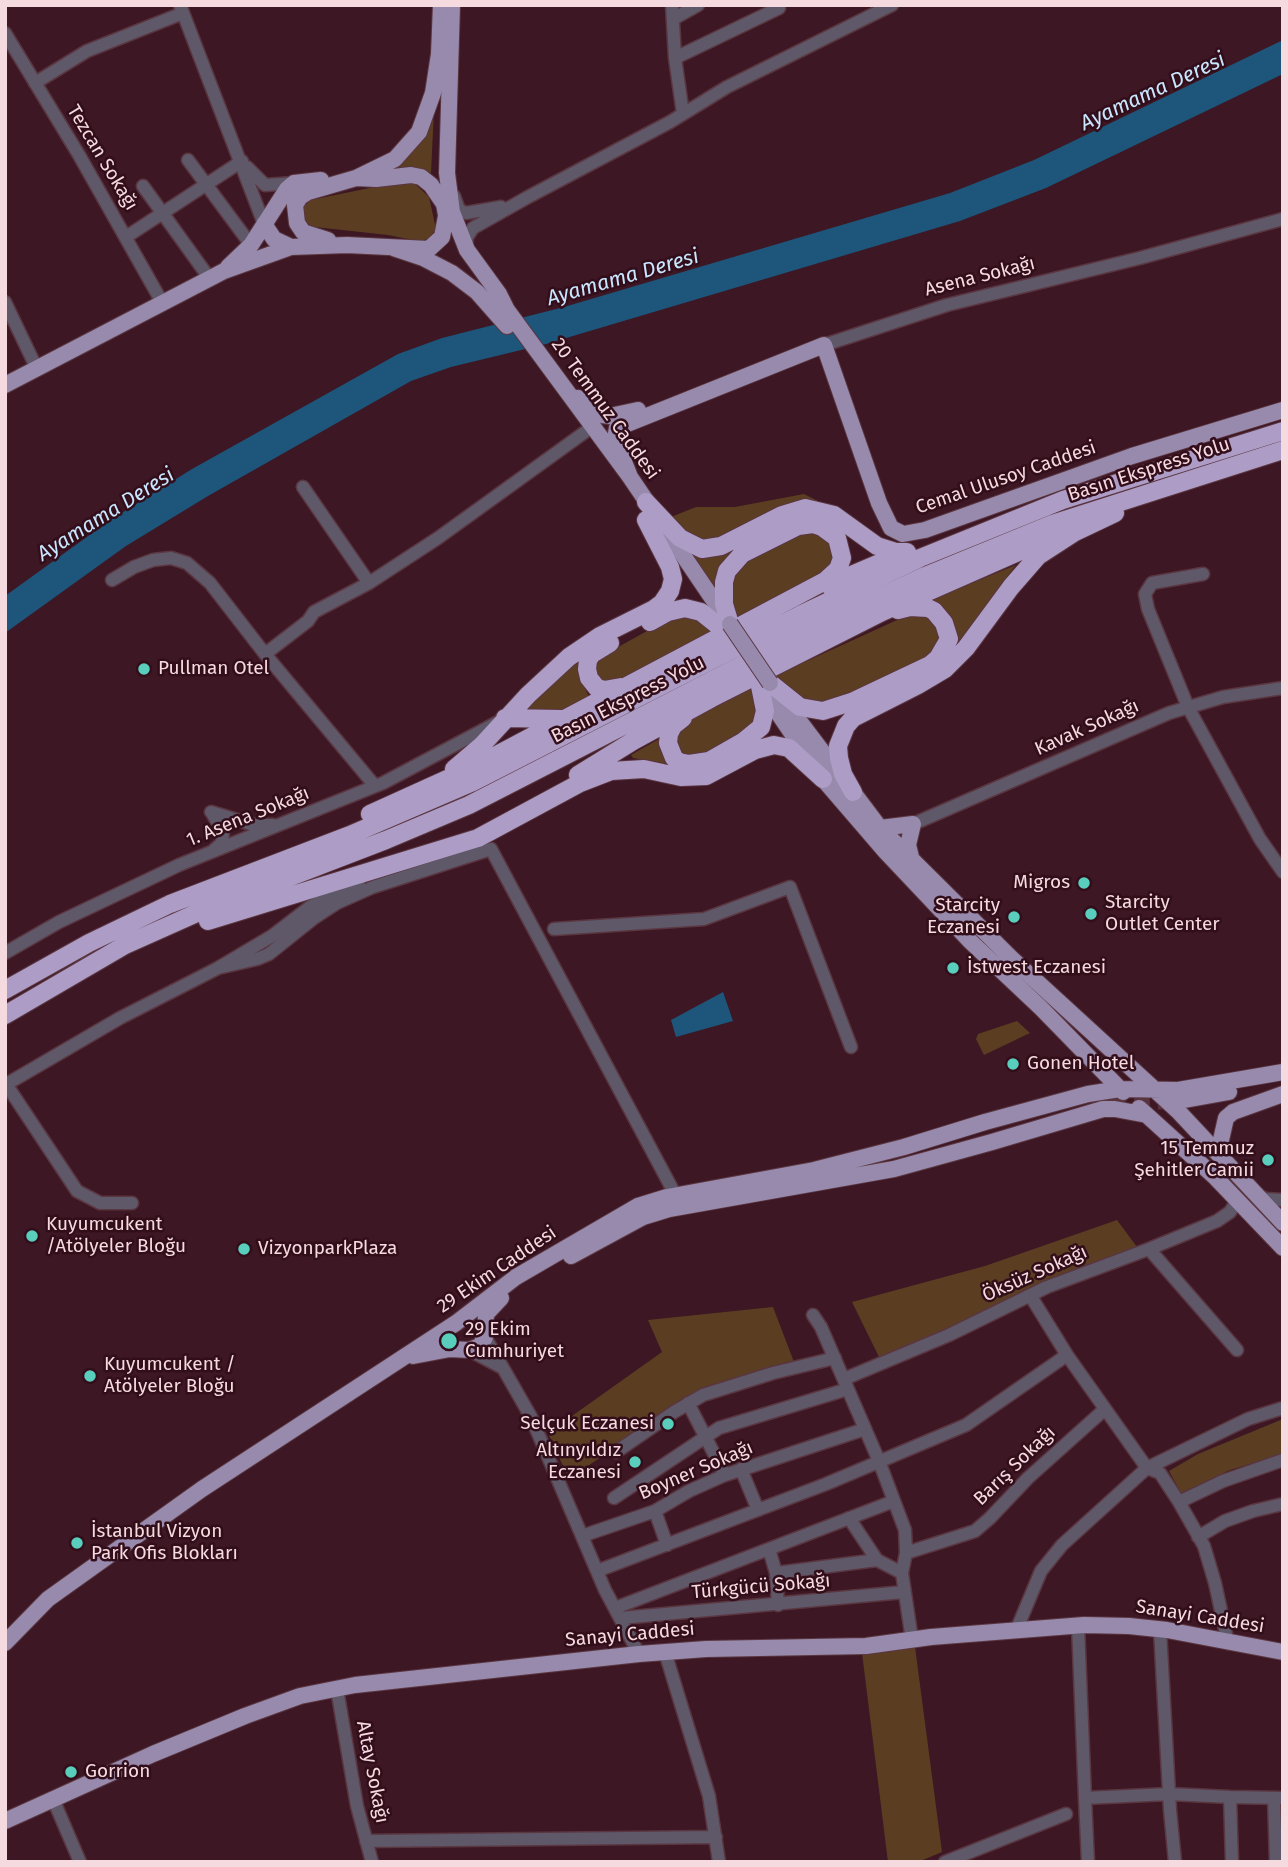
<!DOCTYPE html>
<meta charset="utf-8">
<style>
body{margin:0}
#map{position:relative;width:1288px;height:1867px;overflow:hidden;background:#3d1723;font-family:"Fira Sans",sans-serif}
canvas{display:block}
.frame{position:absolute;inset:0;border:7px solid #f5dae0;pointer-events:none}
</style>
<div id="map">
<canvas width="1288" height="1867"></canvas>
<div class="frame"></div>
</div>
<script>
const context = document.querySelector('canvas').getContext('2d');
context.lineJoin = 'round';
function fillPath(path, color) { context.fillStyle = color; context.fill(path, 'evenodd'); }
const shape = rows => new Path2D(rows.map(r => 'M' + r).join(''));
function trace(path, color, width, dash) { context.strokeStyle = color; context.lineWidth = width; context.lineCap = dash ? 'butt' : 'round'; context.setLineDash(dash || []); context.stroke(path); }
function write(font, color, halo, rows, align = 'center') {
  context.font = font + ' "Fira Sans",sans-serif'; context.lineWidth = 5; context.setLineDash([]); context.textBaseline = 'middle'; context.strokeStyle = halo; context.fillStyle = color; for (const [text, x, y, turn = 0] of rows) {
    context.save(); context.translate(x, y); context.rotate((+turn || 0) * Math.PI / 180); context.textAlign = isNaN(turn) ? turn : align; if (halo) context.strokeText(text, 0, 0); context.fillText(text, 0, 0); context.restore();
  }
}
const green = shape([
 [434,109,431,173,405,167,377,174],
 [399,182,415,184,429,197,436,229,429,239,418,241,388,235,315,227,310,226,304,219,304,206,311,200],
 [804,494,834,509,708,544,686,535,671,517,696,507,735,507],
 [802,533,817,533,830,542,833,558,830,566,826,572,738,622,731,609,731,579,743,561],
 [748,539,719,597,693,556,715,553],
 [1016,565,994,594,948,657,930,600],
 [694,614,715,634,615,683,601,681,593,673,596,661,602,656,674,616],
 [908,615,923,615,935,624,939,632,938,642,929,657,840,699,822,704,808,703,774,676],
 [576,661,579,662,581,680,589,697,552,716,519,715],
 [751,687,758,703,752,728,711,752,685,757,676,749,676,731,682,725],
 [659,739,660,750,668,764,633,758,631,755],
 [1017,1021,1030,1033,984,1055,976,1039,978,1034],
 [1117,1220,1137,1247,880,1359,852,1302,985,1266],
 [773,1307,794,1362,691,1395,569,1479,548,1433,662,1352,648,1320],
 [1283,1419,1283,1454,1230,1470,1181,1493,1169,1471,1198,1454],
 [915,1647,942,1852,918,1862,888,1862,862,1653]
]);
const water = shape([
 [1283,40,1283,74,1046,188,960,221,546,344,451,367,411,381,208,496,126,546,5,633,5,596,109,521,192,469,398,354,442,338,564,307,950,193,1034,160],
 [723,992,733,1021,676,1037,671,1020]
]);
const majorTunnel = shape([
 [1110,1099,1142,1102,1178,1101]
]);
const minor = shape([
 [180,5,264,224],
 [672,5,675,58,683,114],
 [673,19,698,5],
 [5,33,79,155,163,304],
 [675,58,779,8],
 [35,83,87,51,183,13],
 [188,160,251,245],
 [247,167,265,185,294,183],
 [143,186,210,279],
 [454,196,459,210,466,213,501,207],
 [126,237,242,161],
 [466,247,467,237,473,228,528,197,670,122,727,87,892,5],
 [5,302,37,369],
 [824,345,947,305,1140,258,1283,219],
 [303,487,369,583],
 [1203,574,1152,583,1145,594,1148,609,1188,707,1260,839,1283,872],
 [112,580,134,567,153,560,171,558,187,563,210,583,265,654,308,621,314,612,369,583,438,538,585,432],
 [265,654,375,786],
 [211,812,254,825,273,825],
 [212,813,223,832,222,843,214,850],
 [913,824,1169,713,1223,697,1283,688],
 [554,929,704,919,790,887,851,1047],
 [5,953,59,922,179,865,383,783,502,720],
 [218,968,257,959,269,954,314,918,337,903,373,887,491,849,676,1196],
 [6,1084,77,1191,100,1203,132,1203],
 [5,1085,120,1018,218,968,272,936,311,906,359,881],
 [1256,1195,1266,1199,1283,1200],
 [1149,1249,1237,1350],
 [1030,1295,1067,1355,1147,1468,1160,1473,1179,1502,1204,1546,1215,1583,1228,1643],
 [813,1315,821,1327,879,1461,905,1530,906,1553,902,1573,912,1640],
 [469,1350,503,1368,485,1337],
 [503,1368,531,1417,605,1590,639,1654],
 [844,1379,949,1335,1047,1287,1149,1249,1217,1221,1230,1212,1237,1201],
 [688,1403,725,1475],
 [616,1452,674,1412,703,1395,773,1373,835,1358],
 [741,1469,758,1510],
 [614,1498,719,1428,848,1389],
 [1179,1502,1223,1481,1283,1460],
 [655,1511,667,1545],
 [849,1518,877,1560,902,1573],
 [582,1536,655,1511,689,1491,725,1475,865,1429],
 [1198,1537,1225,1521,1253,1511,1283,1504],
 [769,1549,776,1573,778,1605],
 [906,1553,975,1531,990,1518,1028,1478,1105,1409],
 [597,1571,826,1484,966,1425,1067,1355],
 [776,1573,877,1560],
 [615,1608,894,1501],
 [621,1618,904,1592],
 [1078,1626,1085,1798,1169,1794,1230,1797],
 [1160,1630,1170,1810,1175,1862],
 [1016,1631,1041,1571,1062,1545,1147,1468,1248,1419,1283,1408],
 [665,1652,709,1796,719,1862],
 [337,1689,357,1806,372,1862],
 [1085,1798,1088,1862],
 [1274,1798,1276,1862],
 [53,1799,80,1862],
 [366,1841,716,1837],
 [945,1862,1066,1814],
 [1232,1862,1230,1797,1283,1798]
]);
const major = shape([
 [452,5,447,173,452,212,467,250,499,294,507,310,630,477,727,620],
 [358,177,395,159,419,132,433,93,439,54,441,5],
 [264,224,274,239,291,247],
 [328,240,303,232,297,223,295,205,300,197,308,192,356,178,376,179,411,175,421,177,431,185,444,204,446,215],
 [393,248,423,258,452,273,477,292,507,326],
 [228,267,251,245,287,189,294,183,321,180],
 [5,385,224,271,291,247,347,245,429,249,442,237,446,216],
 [578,398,602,415,610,416,638,410],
 [630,477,615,439,617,428,824,345,879,503,891,528,903,534,925,530,1132,456,1283,410],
 [761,688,823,779,885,851,971,942,1041,1008,1123,1092],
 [779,694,880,828,1012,959,1178,1111,1283,1223],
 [880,828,913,824,908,845,912,861],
 [1179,1101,1229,1092],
 [1139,1108,1214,1176,1283,1248],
 [1223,1159,1221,1140,1226,1118,1233,1112,1283,1094],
 [571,1256,643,1217,669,1209,894,1169,992,1142,1103,1109,1115,1109,1147,1115],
 [413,1356,450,1349,469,1350,480,1346,485,1337,486,1314,501,1298],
 [5,1643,48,1599,202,1489,456,1323,516,1277,638,1206,667,1197,814,1170,904,1147,985,1122,1088,1094,1120,1089,1178,1090,1283,1072],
 [5,1821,153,1754,245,1716,300,1696,355,1685,639,1654,706,1649,866,1646,931,1637,1084,1625,1129,1626,1167,1630,1283,1652]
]);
const highway = shape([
 [646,502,680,538,702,549,721,546,782,515,805,508,834,515,877,546,896,552,907,552],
 [828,585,889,559],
 [650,622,668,612,685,608,701,612,721,628],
 [610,643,592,654,588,660,587,669,589,678,597,688,604,690,621,687],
 [770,683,800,707,823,711,854,701,930,665,938,658,949,639,944,623,934,611,928,608,910,607,898,610],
 [505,718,561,719],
 [683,718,673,726,669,734,668,743,674,758,679,762,689,764,709,761,744,741,761,727,765,711,760,686],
 [454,769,482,745,528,695,569,657,600,636,654,609,662,603,670,591,673,579,670,567,646,520],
 [578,775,633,741,712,698,882,612,1075,527],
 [853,792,843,774,839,758,838,746,846,726,853,718,918,685,945,669,966,648,1011,587,1038,556,1075,532,1115,513],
 [370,814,476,766,825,581,838,569,842,558,837,538,822,527,813,524,798,526,742,554,727,571,724,582,724,604,730,624],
 [208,921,478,838,580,783,611,771,644,769,681,777,706,776,755,750,774,745,789,748,823,779],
 [5,990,89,943,170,904,350,835,473,782,800,615,920,558,1063,500,1283,431],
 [5,1015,125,945,199,912,386,840,469,805,808,631,925,576,1052,524,1283,450]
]);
const majorBridge = shape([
 [730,624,770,683]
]);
const markers = [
 [144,669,7,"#5acebd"],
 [1084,883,7,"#5acebd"],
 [1091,914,7,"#5acebd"],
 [1014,917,7,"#5acebd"],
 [953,968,7,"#5acebd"],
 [1013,1064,7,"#5acebd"],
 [1268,1160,7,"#5acebd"],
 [32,1236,7,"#5acebd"],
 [244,1249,7,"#5acebd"],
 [449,1341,9,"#5acebd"],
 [90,1376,7,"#5acebd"],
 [668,1424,7,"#5acebd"],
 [635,1462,7,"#5acebd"],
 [77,1543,7,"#5acebd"],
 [71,1772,7,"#5acebd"]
];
const streetNames = [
 ["Tezcan Sokağı",102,158,59],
 ["Asena Sokağı",980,277,-14],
 ["20 Temmuz Caddesi",605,409,54],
 ["Basın Ekspress Yolu",1149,470,-18],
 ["Cemal Ulusoy Caddesi",1006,478,-19],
 ["Basın Ekspress Yolu",628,700,-27],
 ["Kavak Sokağı",1087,728,-24],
 ["1. Asena Sokağı",248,817,-22],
 ["29 Ekim Caddesi",497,1270,-34],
 ["Öksüz Sokağı",1035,1274,-24],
 ["Barış Sokağı",1015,1466,-44],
 ["Boyner Sokağı",696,1471,-23],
 ["Türkgücü Sokağı",761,1587,-5],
 ["Sanayi Caddesi",1200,1617,9],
 ["Sanayi Caddesi",630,1635,-5],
 ["Altay Sokağı",372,1772,79]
];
const poiNames = [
 ["Pullman Otel",158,669],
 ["Migros",1070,883,"right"],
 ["Starcity",1105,903],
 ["Outlet Center",1105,925],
 ["Starcity",1000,906,"right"],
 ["Eczanesi",1000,928,"right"],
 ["İstwest Eczanesi",967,968],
 ["Gonen Hotel",1027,1064],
 ["15 Temmuz",1254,1149,"right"],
 ["Şehitler Camii",1254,1171,"right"],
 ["Kuyumcukent",46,1225],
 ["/Atölyeler Bloğu",46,1247],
 ["VizyonparkPlaza",258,1249],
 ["29 Ekim",465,1330],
 ["Cumhuriyet",465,1352],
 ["Kuyumcukent /",104,1365],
 ["Atölyeler Bloğu",104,1387],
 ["Selçuk Eczanesi",654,1424,"right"],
 ["Altınyıldız",621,1451,"right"],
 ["Eczanesi",621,1473,"right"],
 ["İstanbul Vizyon",91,1532],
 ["Park Ofis Blokları",91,1554],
 ["Gorrion",85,1772]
];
const waterNames = [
 ["Ayamama Deresi",1153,92,-25],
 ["Ayamama Deresi",623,278,-16],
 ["Ayamama Deresi",106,515,-32]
];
fillPath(green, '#5b3e22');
fillPath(water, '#1e557a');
trace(majorTunnel, '#59343f', 16, [16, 8]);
trace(minor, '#5a3641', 15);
trace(major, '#5a3641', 18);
trace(highway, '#5a3641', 20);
trace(minor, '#5e5869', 12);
trace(major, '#978aac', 16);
trace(highway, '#ad9dc6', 18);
trace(majorBridge, '#5a3641', 18, []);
trace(majorBridge, '#978aac', 16);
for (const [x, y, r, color] of markers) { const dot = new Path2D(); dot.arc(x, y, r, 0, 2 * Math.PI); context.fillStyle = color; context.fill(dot); trace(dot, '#320d1a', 2.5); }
write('19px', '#f5dae0', '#320d1a', streetNames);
write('19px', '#f5dae0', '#320d1a', poiNames, 'left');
write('italic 21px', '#c8e6fe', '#320d1a', waterNames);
</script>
